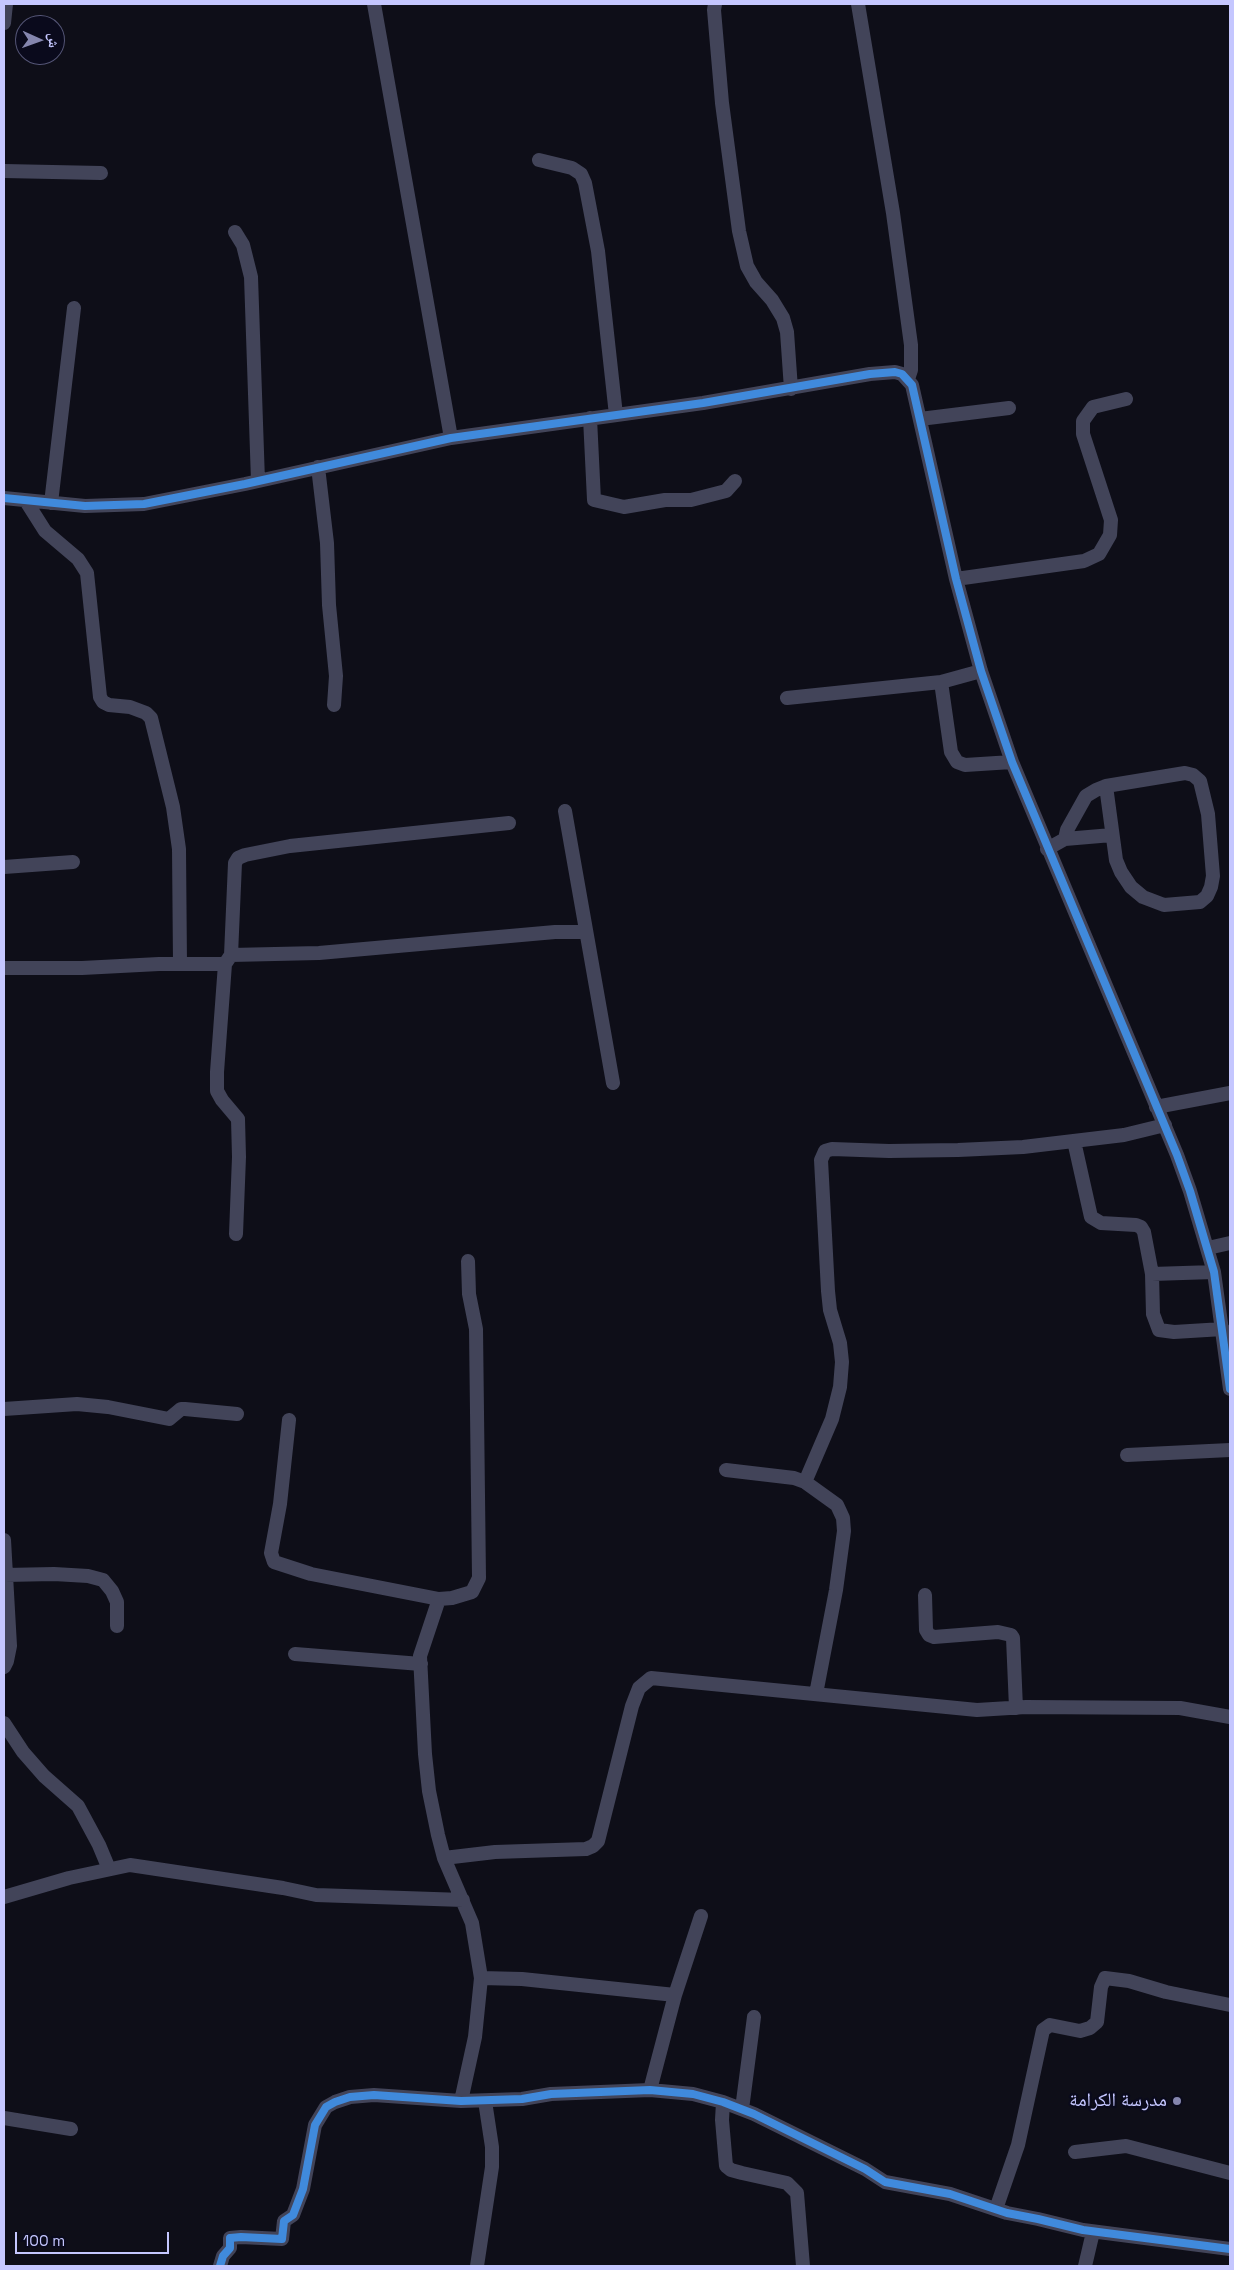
<!DOCTYPE html>
<meta charset="utf-8">
<style>
body{margin:0}
#map{position:relative;width:1234px;height:2270px;overflow:hidden;background:#0e0e18;font-family:"Space Grotesk","Noto Naskh Arabic",sans-serif}
canvas{display:block}
.frame{position:absolute;inset:0;border:5px solid #c5c7ff;pointer-events:none}
.north{position:absolute;left:15px;top:15px;width:50px;height:50px;box-sizing:border-box;background:#0a0a1c;border:1px solid #555677;border-radius:50%;rotate:92deg;font-size:14px;font-weight:700;line-height:20px;text-align:center;color:#c5c7ff}
.north::after{content:'';display:block;margin:auto;width:18px;height:22px;background:#8586ae;clip-path:polygon(50% 0,100% 100%,50% 72%,0 100%)}
.scale{position:absolute;left:15px;top:2232px;width:154px;height:22px;box-sizing:border-box;border:2px solid #c5c7ff;border-top:0;padding-left:6px;font-size:15px;line-height:18px;white-space:nowrap;color:#c5c7ff;-webkit-text-stroke:4px #0a0a1c;paint-order:stroke}
</style>
<div id="map">
<canvas width="1234" height="2270"></canvas>
<div class="frame"></div>
<div class="north">ش</div>
<div class="scale">100 m</div>
</div>
<script>
const context = document.querySelector('canvas').getContext('2d');
context.lineJoin = 'round';
const shape = rows => new Path2D(rows.map(r => 'M' + r).join(''));
function trace(path, color, width, dash) { context.strokeStyle = color; context.lineWidth = width; context.lineCap = dash ? 'butt' : 'round'; context.setLineDash(dash || []); context.stroke(path); }
function write(font, color, halo, rows, align = 'center') {
  context.font = font + ' "Space Grotesk","Noto Naskh Arabic",sans-serif'; context.lineWidth = 4.5; context.setLineDash([]); context.textBaseline = 'middle'; context.strokeStyle = halo; context.fillStyle = color; for (const [text, x, y, turn = 0] of rows) {
    context.save(); context.translate(x, y); context.rotate((+turn || 0) * Math.PI / 180); context.textAlign = isNaN(turn) ? turn : align; if (halo) context.strokeText(text, 0, 0); context.fillText(text, 0, 0); context.restore();
  }
}
const minor = shape([
 [374,4,451,438],
 [715,4,714,10,722,103,739,231,747,266,756,282,772,300,783,318,787,332,791,389],
 [858,4,893,213,911,345,911,370,908,379],
 [4,23,6,4],
 [539,160,572,168,581,174,585,183,598,251,616,415],
 [4,171,101,173],
 [235,232,243,245,251,277,258,481],
 [590,418,594,500,624,507,665,500,691,500,726,491,735,481],
 [920,419,1009,408],
 [318,467,327,543,329,605,336,676,334,705],
 [4,498,85,506,144,504,245,484,451,438,703,403,870,374,895,372,902,374,912,385,956,579,981,671,1012,762,1177,1155,1190,1191,1214,1272,1230,1389],
 [26,501,45,531,78,559,87,573,100,697,103,702,109,705,130,707,146,713,151,718,173,807,179,849,180,964],
 [51,503,74,308],
 [956,579,1084,561,1099,554,1110,535,1111,520,1083,434,1083,421,1093,407,1126,399],
 [941,682,981,671],
 [787,698,941,682,951,752,957,762,965,765,1012,762],
 [565,811,613,1083],
 [509,823,290,846,245,855,238,858,235,863,231,955,319,953,555,932,585,932],
 [1065,839,1112,835],
 [1047,849,1065,839,1067,830,1086,796,1096,790,1106,786,1185,773,1193,775,1200,781,1208,814,1213,876,1211,887,1207,896,1200,902,1164,905,1143,897,1131,887,1121,872,1116,860,1106,786],
 [4,867,73,862],
 [231,955,225,964,217,1072,217,1091,222,1100,238,1119,239,1157,236,1234],
 [4,968,82,968,159,964,225,964],
 [1156,1107,1230,1093],
 [1074,1141,1091,1217,1101,1223,1136,1225,1141,1227,1144,1232,1152,1274,1153,1314,1159,1330,1174,1332,1223,1329],
 [1208,1248,1230,1243],
 [1152,1274,1214,1272],
 [4,1409,77,1404,108,1407,169,1419,181,1409,185,1409,237,1414],
 [289,1420,280,1504,271,1553,274,1562,311,1574,439,1599,420,1656,425,1754,429,1791,438,1835,444,1858,472,1923,481,1978,475,2037,461,2101],
 [1127,1455,1230,1450],
 [726,1470,794,1478,805,1482,837,1505,843,1518,844,1531,836,1590,816,1694],
 [805,1482,832,1419,840,1387,842,1362,840,1343,830,1310,828,1291,821,1160,825,1151,832,1149,889,1151,958,1150,1023,1147,1124,1135,1165,1125],
 [4,1540,10,1646,7,1661,4,1667],
 [5,1575,54,1574,88,1576,103,1580,112,1591,117,1602,117,1626],
 [925,1595,926,1630,929,1635,934,1637,998,1632,1011,1635,1013,1638,1016,1708],
 [439,1599,452,1598,472,1592,479,1578,476,1329,469,1294,468,1261],
 [295,1654,421,1664],
 [4,1723,23,1752,44,1776,78,1806,99,1845,109,1869],
 [444,1858,495,1852,586,1849,593,1846,598,1841,632,1706,639,1688,651,1678,977,1710,1026,1707,1180,1708,1230,1717],
 [4,1897,69,1878,130,1865,283,1888,316,1895,463,1900],
 [481,1978,522,1979,675,1995],
 [650,2090,675,1995,701,1916],
 [723,2102,722,2120,726,2166,731,2170,742,2173,787,2183,797,2193,803,2266],
 [742,2109,754,2017],
 [4,2118,71,2129],
 [1075,2152,1126,2146,1230,2173],
 [996,2209,1018,2145,1043,2030,1050,2025,1080,2031,1090,2028,1097,2022,1101,1987,1105,1978,1129,1981,1166,1992,1230,2005],
 [220,2266,223,2256,230,2248,230,2238,241,2237,282,2239,284,2221,293,2215,303,2189,315,2125,326,2107,335,2102,350,2097,374,2095,461,2101,522,2099,551,2094,650,2090,693,2094,723,2102,754,2114,865,2169,885,2182,950,2194,1007,2213,1038,2219,1083,2230,1230,2249],
 [477,2266,492,2167,492,2147,485,2101],
 [1085,2266,1093,2232]
]);
const cycleway = shape([
 [4,498,85,506,144,504,245,484,451,438,703,403,870,374,895,372,902,374,912,385,956,579,981,671,1012,762,1177,1155,1190,1191,1214,1272,1230,1389],
 [220,2266,223,2256,230,2248,230,2238,241,2237,282,2239,284,2221,293,2215,303,2189,315,2125,326,2107,335,2102,350,2097,374,2095,461,2101,522,2099,551,2094,650,2090,693,2094,723,2102,754,2114,865,2169,885,2182,950,2194,1007,2213,1038,2219,1083,2230,1230,2249]
]);
const markers = [
 [1177,2101,5,"#8586ae"]
];
const poiNames = [
 ["مدرسة الكرامة",1167,2101]
];
trace(minor, '#424459', 14);
trace(cycleway, '#408adc', 8);
for (const [x, y, r, color] of markers) { const dot = new Path2D(); dot.arc(x, y, r, 0, 2 * Math.PI); context.fillStyle = color; context.fill(dot); trace(dot, '#0a0a1c', 2); }
write('19px', '#c5c7ff', '#0a0a1c', poiNames, 'right');
</script>
